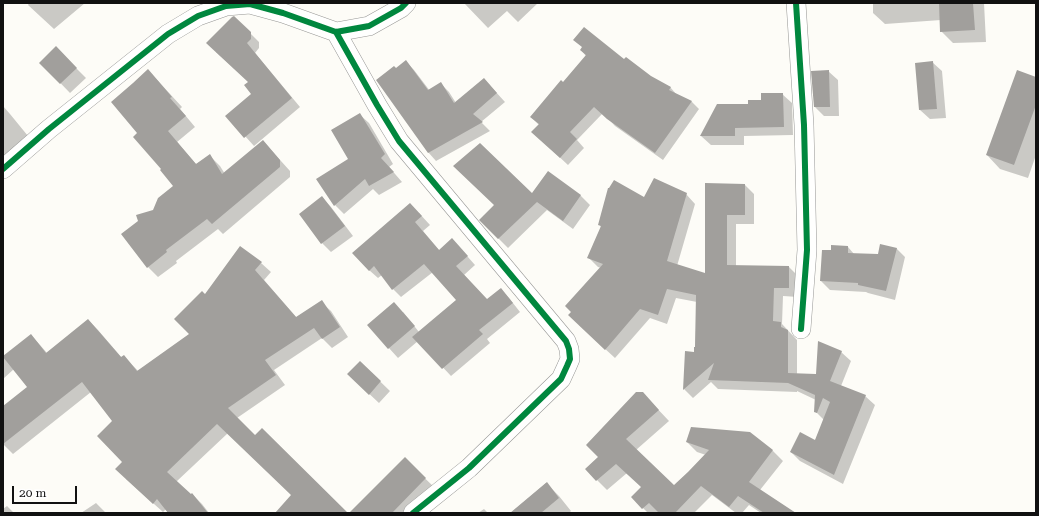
<!DOCTYPE html>
<style>
body{margin:0}
#map{position:relative;width:1039px;height:516px;overflow:hidden;background:#fdfcf7;font-family:"Roboto Serif",serif}
canvas{display:block}
.frame{position:absolute;inset:0;border:4px solid #111;pointer-events:none}
.scale{position:absolute;left:12px;top:486px;width:65px;height:18px;box-sizing:border-box;border:2px solid #111;border-top:0;padding-left:5px;font-size:12px;line-height:14px;white-space:nowrap;color:#111;-webkit-text-stroke:3px #fff;paint-order:stroke}
</style>
<div id="map">
<canvas width="1039" height="516"></canvas>
<div class="frame"></div>
<div class="scale">20 m</div>
</div>
<script>
const context = document.querySelector('canvas').getContext('2d');
context.lineJoin = 'round';
function fillPath(path, color) { context.fillStyle = color; context.fill(path, 'evenodd'); }
const shape = rows => new Path2D(rows.map(r => 'M' + r).join(''));
function trace(path, color, width, dash) { context.strokeStyle = color; context.lineWidth = width; context.lineCap = dash ? 'butt' : 'round'; context.setLineDash(dash || []); context.stroke(path); }
const shadow = shape([
 [29,3,85,3,54,29,28,5],
 [464,3,538,3,518,22,507,11,488,28],
 [873,3,984,3,986,42,953,43,941,31,941,20,885,24,873,13],
 [250,33,259,42,259,48,255,53,300,107,254,146,227,116,252,94,249,82,216,52],
 [56,48,86,78,70,93,41,63],
 [581,50,625,60,650,77,670,87,677,95,692,102,699,109,663,160,615,126,603,113,577,140,584,148,568,165,540,139,539,125,531,117,563,83,586,56],
 [406,62,414,70,430,91,441,84,449,92,456,103,484,79,505,102,481,122,490,131,436,161,428,152,396,69],
 [932,62,942,71,946,118,930,119,920,110,916,64],
 [148,70,182,107,180,109,195,127,177,142,196,164,210,156,220,166,225,174,263,141,290,171,290,177,223,234,218,229,176,261,177,263,158,277,148,267,154,211,175,186,138,133],
 [828,71,838,80,839,116,824,116,815,107],
 [1036,78,1036,155,1028,178,1000,169,987,155],
 [782,94,792,103,793,135,744,136,744,145,711,145,701,136,762,101],
 [3,106,10,114,28,136,3,156],
 [359,114,369,123,393,164,389,167,402,182,379,195,373,189,344,214,335,205,318,180,349,159],
 [548,172,581,196,590,205,573,229,547,210,508,248,480,220,532,194],
 [706,184,745,185,754,194,754,224,736,224,736,266,789,267,798,276,798,297,783,296,782,324,797,340,797,374,817,375,841,352,851,361,841,386,865,396,875,405,843,484,800,461,791,452,815,441,824,420,816,412,816,400,797,391,797,392,718,389,711,382,693,398,684,389,686,352,695,353,697,302,676,298,667,324,650,318,615,358,579,325,601,268,598,267,588,257,601,227,599,224,644,199,686,194,695,204,677,266,706,274],
 [322,197,331,207,353,236,331,252,322,243],
 [419,213,430,225,423,231,439,250,460,248,475,265,464,275,487,300,500,289,509,298,520,312,487,339,490,343,451,376,418,341,398,358,368,325,403,312,419,332,457,300,433,272,401,297,393,289,382,275,378,278,369,270],
 [848,247,854,254,879,255,896,248,905,257,895,300,868,293,866,292,830,290,821,281,832,251],
 [261,263,271,272,264,280,297,318,321,302,331,311,348,337,332,348,322,338,274,370,285,385,237,418,255,437,347,513,276,513,292,495,228,433,176,482,191,495,192,494,202,504,209,513,169,513,166,509,163,512,126,479,124,462,113,421,91,392,13,454,3,444,3,407,28,387,14,369,3,379,3,356,4,356,31,335,40,345,47,353,88,320,98,330,122,358,124,356,138,371,190,334,206,296],
 [360,362,390,391,379,403,348,374],
 [653,404,669,421,636,450,674,486,706,455,697,452,687,442,750,433,773,451,783,461,760,490,794,513,761,513,749,505,742,513,736,513,712,495,694,513,660,513,659,512,658,513,648,513,632,497,642,487,627,473,607,490,586,469],
 [405,459,435,488,411,513,351,513],
 [546,483,559,496,571,511,569,513,511,513],
 [96,503,106,513,81,513],
 [7,506,14,513,3,513,3,509],
 [484,509,488,513,478,513]
]);
const building = shape([
 [939,3,973,3,975,30,940,32],
 [234,16,251,32,251,39,247,43,292,98,244,138,225,116,251,94,244,85,248,82,206,43,232,17],
 [584,27,624,59,626,57,651,76,671,87,669,90,692,101,655,153,607,119,594,107,570,132,577,139,560,158,531,132,539,124,530,117,561,80,563,82,586,55,580,50,582,47,573,40],
 [56,46,77,68,60,84,39,63],
 [406,60,428,90,441,82,454,103,484,78,497,93,473,114,483,122,428,153,376,80,394,66,396,68],
 [933,61,937,109,919,110,915,63],
 [148,69,172,97,170,98,186,116,168,131,196,164,210,154,222,174,263,140,280,160,280,167,212,224,207,219,166,250,167,252,147,268,121,234,138,221,136,215,153,210,158,198,173,186,160,170,161,169,133,137,137,133,111,102,133,83],
 [829,70,830,107,814,107,811,71],
 [1017,70,1036,77,1036,105,1014,165,986,155],
 [761,93,783,93,784,127,735,128,735,136,700,136,717,104,748,104,748,100,761,100],
 [360,113,385,154,381,158,394,172,369,186,365,179,334,206,316,179,348,159,331,130],
 [480,143,532,193,548,171,581,195,563,221,537,202,498,239,479,220,494,205,453,166],
 [654,178,687,193,667,261,705,273,705,183,745,184,745,215,727,215,727,265,789,266,789,288,774,288,773,321,781,322,781,327,788,330,788,373,816,374,818,341,842,351,830,381,866,395,834,475,790,452,800,432,815,440,830,402,823,398,817,413,814,412,815,395,788,383,708,380,714,363,683,390,685,351,694,352,694,347,695,347,696,295,667,289,658,315,640,309,605,350,568,315,571,312,565,306,603,264,587,258,601,226,598,225,608,188,609,188,614,180,644,197],
 [322,196,345,226,321,244,299,214],
 [410,203,422,216,415,222,439,250,452,238,468,256,456,266,487,299,501,288,513,303,479,330,483,334,442,369,412,337,456,300,424,264,392,290,374,266,369,271,352,253],
 [880,244,897,248,886,291,858,285,858,283,820,281,822,250,831,250,831,245,848,246,848,253,878,254],
 [240,246,262,262,255,270,296,317,322,300,340,327,322,339,314,328,265,360,276,375,228,408,255,435,262,428,348,513,275,513,291,495,217,424,167,472,191,494,192,493,208,513,168,513,157,499,153,504,115,469,122,462,97,436,112,421,82,382,3,444,3,406,27,387,3,357,3,356,31,334,46,353,88,319,121,357,124,355,137,371,189,334,174,319,202,291,205,294],
 [394,302,415,326,388,349,367,325],
 [360,361,381,381,369,395,347,374],
 [636,392,643,392,659,410,626,439,674,485,688,472,709,450,686,442,691,427,750,432,773,450,749,482,796,513,764,513,738,496,729,507,701,486,675,513,659,513,649,503,642,509,631,497,641,487,616,464,596,481,585,469,598,457,586,445],
 [405,457,426,478,392,513,349,513],
 [547,482,559,498,541,513,510,513]
]);
const street = shape([
 [796,3,804,125,807,250,801,329],
 [336,32,377,105,399,141,566,341,569,349,570,359,567,366,561,379,469,468,413,513],
 [3,169,49,129,168,34,198,16,226,6,250,4,283,13,336,32,369,26,401,8,406,3]
]);
const cycleway = shape([
 [796,3,804,125,807,250,801,329],
 [336,32,377,105,399,141,566,341,569,349,570,359,567,366,561,379,469,468,413,513],
 [3,169,49,129,168,34,198,16,226,6,250,4,283,13,336,32,369,26,401,8,406,3]
]);
fillPath(shadow, '#0003');
fillPath(building, '#a19f9c');
trace(street, '#979795', 20);
trace(street, '#fffffe', 19);
trace(cycleway, '#00873e', 6);
</script>
